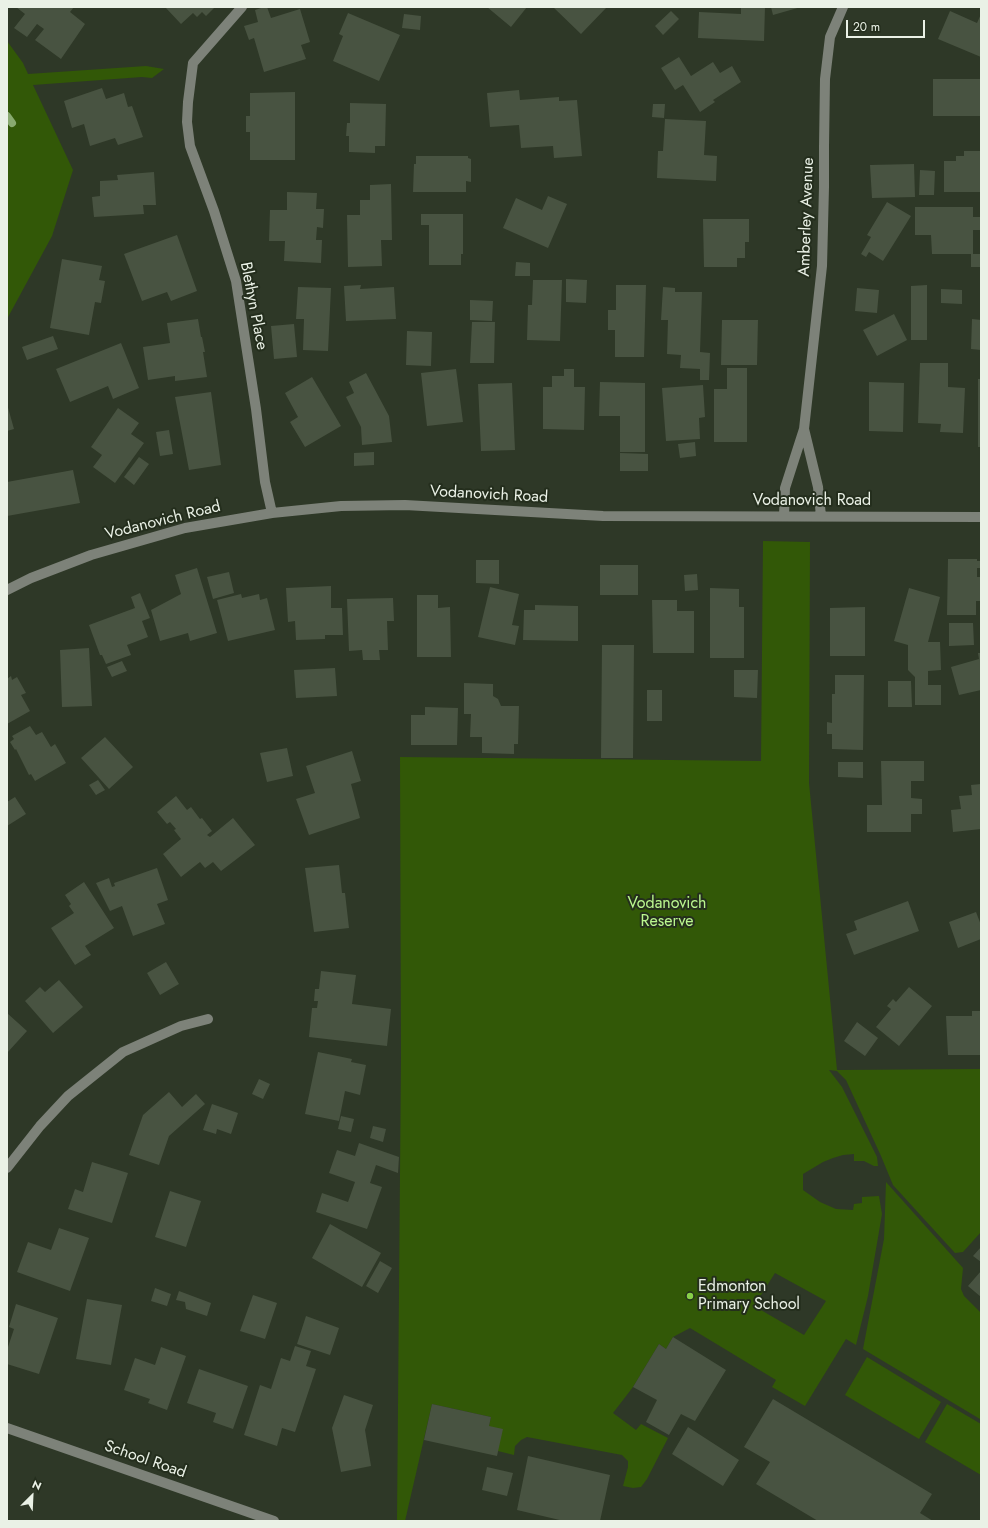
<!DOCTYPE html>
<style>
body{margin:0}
#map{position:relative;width:988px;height:1528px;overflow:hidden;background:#2e3827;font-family:Jost,sans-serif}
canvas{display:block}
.frame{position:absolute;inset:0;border:8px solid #eaf1e6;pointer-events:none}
.north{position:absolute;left:12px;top:1476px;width:40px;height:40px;-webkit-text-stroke:3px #242e1d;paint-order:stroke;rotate:24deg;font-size:11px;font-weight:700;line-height:16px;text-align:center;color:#eaf1e6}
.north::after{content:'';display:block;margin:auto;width:14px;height:18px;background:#eaf1e6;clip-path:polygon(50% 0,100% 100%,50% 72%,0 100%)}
.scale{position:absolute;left:846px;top:20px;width:79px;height:18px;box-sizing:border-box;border:2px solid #eaf1e6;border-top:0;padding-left:5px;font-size:12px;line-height:14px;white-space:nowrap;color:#eaf1e6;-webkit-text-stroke:3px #242e1d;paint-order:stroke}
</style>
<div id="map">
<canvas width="988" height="1528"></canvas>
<div class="frame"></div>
<div class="north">N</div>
<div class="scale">20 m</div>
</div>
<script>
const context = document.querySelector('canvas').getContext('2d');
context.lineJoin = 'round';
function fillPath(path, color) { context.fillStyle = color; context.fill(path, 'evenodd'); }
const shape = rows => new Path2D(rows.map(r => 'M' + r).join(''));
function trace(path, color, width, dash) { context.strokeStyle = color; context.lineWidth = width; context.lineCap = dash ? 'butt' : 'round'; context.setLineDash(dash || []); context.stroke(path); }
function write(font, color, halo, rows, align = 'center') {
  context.font = font + ' Jost,sans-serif'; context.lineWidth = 4; context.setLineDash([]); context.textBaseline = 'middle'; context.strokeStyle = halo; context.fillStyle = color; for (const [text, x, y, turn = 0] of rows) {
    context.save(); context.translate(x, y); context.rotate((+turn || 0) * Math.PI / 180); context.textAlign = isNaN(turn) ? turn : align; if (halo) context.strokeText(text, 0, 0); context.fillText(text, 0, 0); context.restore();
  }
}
const green = shape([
 [7,41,23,63,28,74,146,66,164,69,152,78,142,77,33,85,73,170,52,236,7,319],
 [763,541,810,542,809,783,837,1070,981,1069,981,1232,963,1252,955,1253,893,1185,881,1156,846,1080,837,1071,829,1070,842,1087,877,1157,878,1166,874,1166,864,1161,854,1161,854,1154,843,1155,833,1158,823,1162,803,1174,803,1190,820,1202,836,1209,853,1210,854,1204,862,1203,862,1197,879,1196,882,1214,868,1296,856,1345,846,1339,805,1406,772,1387,776,1380,690,1328,673,1337,666,1349,659,1344,633,1387,613,1413,636,1430,641,1424,668,1438,647,1479,641,1487,633,1488,623,1486,628,1467,628,1461,622,1455,527,1437,521,1440,515,1446,514,1455,498,1451,489,1426,491,1417,432,1404,405,1521,397,1521,401,1058,400,757,761,761],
 [775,1273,826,1301,804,1335,754,1306],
 [886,1182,963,1268,961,1289,964,1296,981,1313,981,1417,980,1419,863,1349,884,1239],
 [867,1357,941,1402,919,1439,845,1395],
 [947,1404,981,1424,981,1475,925,1442]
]);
const stream = shape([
 [7,116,12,123]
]);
const building = shape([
 [16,7,74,7,70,12,85,24,61,59,35,40,44,29,37,24,27,37,14,28,25,14],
 [165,7,215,7,206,16,202,12,197,17,193,13,181,24],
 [264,7,267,7,271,18,300,9,310,42,301,45,306,59,264,72,254,38,249,40,244,26,258,22,255,10],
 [487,7,527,7,511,27],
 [553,7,607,7,581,34],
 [741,7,765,7,764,41,698,38,699,12,741,14],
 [771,7,801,7,773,15],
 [671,11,679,19,663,35,655,26],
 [950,11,977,23,981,14,981,57,938,39],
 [348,13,400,35,379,81,333,61,343,36,339,34],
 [404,14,421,16,420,30,402,28],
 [679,57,691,76,713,62,720,73,732,66,741,82,713,100,715,102,700,112,683,85,675,90,661,68],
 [933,79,981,79,981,116,933,116],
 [102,88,106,99,124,93,128,107,132,106,143,137,118,145,115,138,90,146,84,124,72,128,64,101],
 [519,90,520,100,559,97,559,101,577,100,582,156,554,158,553,146,521,148,519,125,490,127,487,93],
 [295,92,295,160,250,160,250,132,246,132,246,116,250,116,250,93],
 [350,103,386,104,385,146,375,146,375,153,349,152,349,136,346,136,347,123,350,123],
 [653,104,665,104,664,118,652,117],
 [665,119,706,121,704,155,717,156,716,181,657,178,658,151,663,151],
 [964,151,981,151,981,192,944,192,944,161,956,161,956,156,964,156],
 [416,156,468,156,468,158,471,159,471,182,466,181,466,192,413,192,414,164,416,164],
 [914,164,915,197,872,198,870,165],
 [920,170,935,171,934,195,919,195],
 [154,172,156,205,143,205,144,214,94,217,92,197,100,196,100,181,118,180,117,175],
 [391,184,392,240,381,240,382,266,348,267,347,215,360,215,360,200,370,200,370,185],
 [287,192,317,193,316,209,324,209,323,228,317,227,316,240,322,240,321,263,284,261,285,241,269,241,270,210,287,210],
 [548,196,567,204,548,248,503,228,516,198,542,210],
 [887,202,911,216,883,261,869,252,866,257,861,254,871,237,867,235],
 [915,207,973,207,973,217,981,217,981,230,973,230,973,254,981,254,981,267,971,267,971,254,932,254,931,235,915,235],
 [421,214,463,214,463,254,461,254,461,265,429,265,429,225,421,225],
 [703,219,749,219,749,242,745,242,745,258,737,258,737,267,704,267],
 [177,235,197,291,171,301,167,292,142,301,124,254],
 [62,259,102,266,99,280,105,281,101,303,95,302,89,335,50,328],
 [516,262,530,263,530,276,515,276],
 [566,279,587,280,586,303,566,302],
 [533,280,562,280,560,341,527,340,528,305,532,305],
 [361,285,360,289,394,287,396,319,346,321,344,286],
 [616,285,646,285,644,357,615,357,615,330,608,330,608,310,616,310],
 [927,285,927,340,911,340,911,286],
 [298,287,331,288,328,351,303,350,304,319,296,319],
 [663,287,675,288,675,292,702,292,700,352,710,353,709,380,700,380,700,369,680,368,681,355,667,354,668,320,661,320],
 [857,288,879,290,877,313,855,311],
 [941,289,962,290,962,304,941,303],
 [470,300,493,301,492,321,470,320],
 [894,314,907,340,877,356,863,330],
 [198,319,201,337,202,337,205,352,203,352,207,377,175,381,175,376,148,380,143,347,170,343,167,323],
 [972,319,981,320,981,350,971,349],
 [722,320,758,320,757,365,721,365],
 [472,322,495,322,494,363,470,363],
 [294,324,297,357,274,359,271,326],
 [407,331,432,332,431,366,406,365],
 [53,336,58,349,27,360,22,347],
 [121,343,139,388,113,399,108,386,70,402,56,369],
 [920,363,948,363,948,387,965,388,963,433,940,432,941,424,918,423],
 [727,368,747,368,747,442,714,442,714,389,727,389],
 [456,369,463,422,427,426,421,373],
 [564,369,574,369,574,387,585,387,584,430,543,429,543,387,552,387,552,376,564,376],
 [366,373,389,416,392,442,362,445,361,427,346,397,354,393,349,382],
 [312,377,341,426,305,447,290,422,298,417,285,393],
 [978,379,981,379,981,447,978,447],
 [600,382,645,383,645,452,620,452,620,416,599,416],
 [869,382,904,383,903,432,869,431],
 [512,383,515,450,481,451,478,384],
 [703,385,705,417,699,418,700,439,666,441,662,388],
 [211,392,221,465,189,470,175,397],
 [7,404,14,429,7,431],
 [118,408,139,423,131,434,144,443,115,483,93,467,102,455,91,447],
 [169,430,173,454,160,456,156,432],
 [695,442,696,456,680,458,678,444],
 [374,452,374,465,354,466,354,453],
 [620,453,648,454,648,471,620,471],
 [139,457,149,464,134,485,124,477],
 [73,470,80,503,7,516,7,482],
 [948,559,977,559,977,561,981,561,981,568,977,568,977,577,981,577,981,601,976,601,976,615,947,615],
 [476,560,499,560,499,584,476,583],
 [600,565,638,565,638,595,600,595],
 [197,568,217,633,190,641,188,633,160,641,151,610,181,594,175,575],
 [229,572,234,593,213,599,207,577],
 [697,574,698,590,685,591,684,575],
 [331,586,331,608,342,608,343,635,325,635,325,639,296,640,295,621,288,622,286,588],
 [490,587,519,594,512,625,519,626,515,645,478,637],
 [710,588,739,589,739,607,744,607,744,658,710,658],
 [909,588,940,597,928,642,940,642,941,670,928,671,928,685,941,685,941,705,915,705,915,677,908,670,908,645,894,641],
 [140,593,150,618,142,621,148,637,127,645,131,655,106,664,102,655,100,655,89,625,135,608,131,597],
 [241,594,242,598,259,594,260,600,267,598,275,630,228,641,217,600],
 [417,595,438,595,438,608,450,607,451,657,417,657],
 [393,598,394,621,387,621,388,650,379,650,380,660,363,660,362,650,349,651,347,599],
 [652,600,677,600,677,611,694,611,694,653,653,653],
 [535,605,578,606,578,641,523,640,524,610,535,610],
 [865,607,865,656,830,656,830,608],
 [949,623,973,623,974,645,949,646],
 [602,645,634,645,633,758,601,758],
 [89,648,92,706,62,707,60,650],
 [978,653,981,653,981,690,959,695,951,667,979,659],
 [122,661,127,671,112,677,107,667],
 [335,668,337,696,296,698,294,670],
 [734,670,758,670,757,698,734,697],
 [835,675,864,675,863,750,832,749,832,734,827,734,827,722,832,723,832,694,835,694],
 [11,676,12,680,17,677,26,693,21,695,30,711,7,724,7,679],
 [888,681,911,681,912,707,888,707],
 [464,683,493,684,493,696,498,699,501,706,519,706,518,744,514,744,514,754,482,753,482,737,470,737,471,714,464,714],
 [647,690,662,690,662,721,647,721],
 [425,707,458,708,457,745,411,745,411,715,425,715],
 [30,726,36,735,42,732,51,747,55,744,66,763,35,781,31,774,29,775,16,749,15,750,10,742,14,739,12,736],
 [105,737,133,767,109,789,81,758],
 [287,748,293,776,267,782,260,753],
 [352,751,361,781,351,784,360,818,309,835,296,799,315,793,306,766],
 [881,761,924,761,924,781,911,781,911,798,922,799,922,814,911,814,911,832,867,832,867,805,882,805],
 [838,762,863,762,863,778,838,777],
 [98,780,105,790,96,795,89,785],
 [981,784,981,829,953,832,951,810,961,809,959,796,972,795,971,785],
 [176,796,187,810,191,807,200,819,202,818,212,831,207,835,210,837,233,818,255,845,221,871,213,862,205,868,200,862,181,877,163,854,181,839,174,830,176,829,170,822,167,824,157,812],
 [15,797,26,814,7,826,7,802],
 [339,865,342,893,345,893,349,928,314,932,305,868],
 [157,868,168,900,157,904,165,924,133,936,122,906,110,911,96,883,109,878,112,887,115,886,114,883],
 [84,882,114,928,85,946,91,955,75,965,51,928,74,913,69,906,71,904,65,895],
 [908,901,919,931,854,955,846,934,857,930,854,921],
 [976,912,981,925,981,939,958,948,949,922],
 [166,962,179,984,160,995,147,973],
 [321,971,356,975,352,1004,391,1009,387,1046,309,1037,312,1008,317,1008,318,1001,314,1001,315,989,319,989],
 [59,980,83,1007,53,1033,25,1001,40,987,45,992],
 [909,987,932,1006,899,1046,876,1027,891,1009,887,1006,893,999,896,1002],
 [972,1011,981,1011,981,1055,948,1055,946,1016,972,1016],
 [7,1013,27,1031,7,1053],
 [857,1022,878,1038,865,1056,844,1041],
 [318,1052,352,1059,351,1062,366,1065,360,1095,345,1091,339,1121,305,1114],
 [259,1079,270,1084,263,1099,252,1094],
 [169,1092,182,1107,196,1094,205,1104,169,1136,159,1165,129,1155,143,1115],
 [212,1104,238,1113,231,1134,217,1129,216,1134,203,1130],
 [341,1116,354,1119,351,1132,338,1129],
 [373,1126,386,1129,383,1142,370,1138],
 [359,1143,399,1157,398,1173,376,1165,370,1183,382,1187,367,1229,316,1212,322,1193,348,1202,355,1182,329,1173,337,1150,355,1156],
 [92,1162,128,1173,112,1223,68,1209,75,1189,83,1192],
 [170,1191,201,1201,186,1247,155,1237],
 [330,1224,381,1253,362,1287,312,1258],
 [59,1228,89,1238,70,1291,17,1272,28,1242,51,1250],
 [981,1247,981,1262,973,1256],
 [380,1261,392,1268,378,1293,366,1286],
 [981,1271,981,1297,968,1286],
 [155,1288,171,1294,167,1306,151,1301],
 [179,1291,211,1303,207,1316,186,1309,185,1302,176,1300],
 [253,1295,277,1303,265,1339,240,1331],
 [87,1299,122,1305,111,1365,76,1359],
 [16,1304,58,1318,39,1374,7,1364,7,1350,14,1329,9,1327],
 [306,1316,339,1328,330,1355,297,1344],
 [673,1337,726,1370,695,1421,681,1414,669,1435,646,1422,657,1400,633,1387,659,1344,666,1349],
 [295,1346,311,1351,306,1366,316,1369,295,1432,282,1428,277,1446,244,1435,260,1385,271,1389,281,1358,290,1361],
 [161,1347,186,1356,167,1410,148,1403,150,1399,124,1390,135,1358,155,1365],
 [199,1369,248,1386,233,1429,213,1422,216,1413,187,1403],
 [344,1395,373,1405,365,1430,371,1466,341,1472,332,1428],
 [773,1399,932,1494,920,1513,933,1521,818,1521,756,1484,770,1462,744,1447],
 [432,1404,491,1417,489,1426,503,1429,497,1456,424,1440],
 [688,1427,739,1460,723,1486,672,1454],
 [528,1456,610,1475,600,1521,564,1521,517,1510],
 [487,1467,513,1473,507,1496,482,1490]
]);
const minor = shape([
 [242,7,193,63,188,102,187,122,190,146,214,211,236,281,256,409,265,482,272,513],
 [804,429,818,487,821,516],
 [784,516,785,488,804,429,822,266,824,187,824,147,825,79,830,37,843,7],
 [7,590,31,578,91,555,185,528,272,513,341,506,405,505,603,516,981,517],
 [7,1168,40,1126,68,1096,123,1052,181,1026,208,1019],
 [7,1428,274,1521]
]);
const markers = [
 [690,1296,4,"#88cf49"]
];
const streetNames = [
 ["Amberley Avenue",807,217,-88],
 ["Blethyn Place",253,306,79],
 ["Vodanovich Road",489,495,3],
 ["Vodanovich Road",812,501],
 ["Vodanovich Road",163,521,-14],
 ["School Road",145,1460,19]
];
const parkNames = [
 ["Vodanovich",667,904],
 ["Reserve",667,922]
];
const poiNames = [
 ["Edmonton",698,1287],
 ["Primary School",698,1305]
];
fillPath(green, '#325807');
trace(stream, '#89aa70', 8);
fillPath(building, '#485341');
trace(minor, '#7d8279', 10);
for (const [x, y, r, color] of markers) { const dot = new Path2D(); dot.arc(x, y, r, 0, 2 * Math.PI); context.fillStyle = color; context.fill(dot); trace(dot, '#242e1d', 1.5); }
write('16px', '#eaf1e6', '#242e1d', streetNames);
write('16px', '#bbf78f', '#242e1d', parkNames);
write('16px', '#eaf1e6', '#242e1d', poiNames, 'left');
</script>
